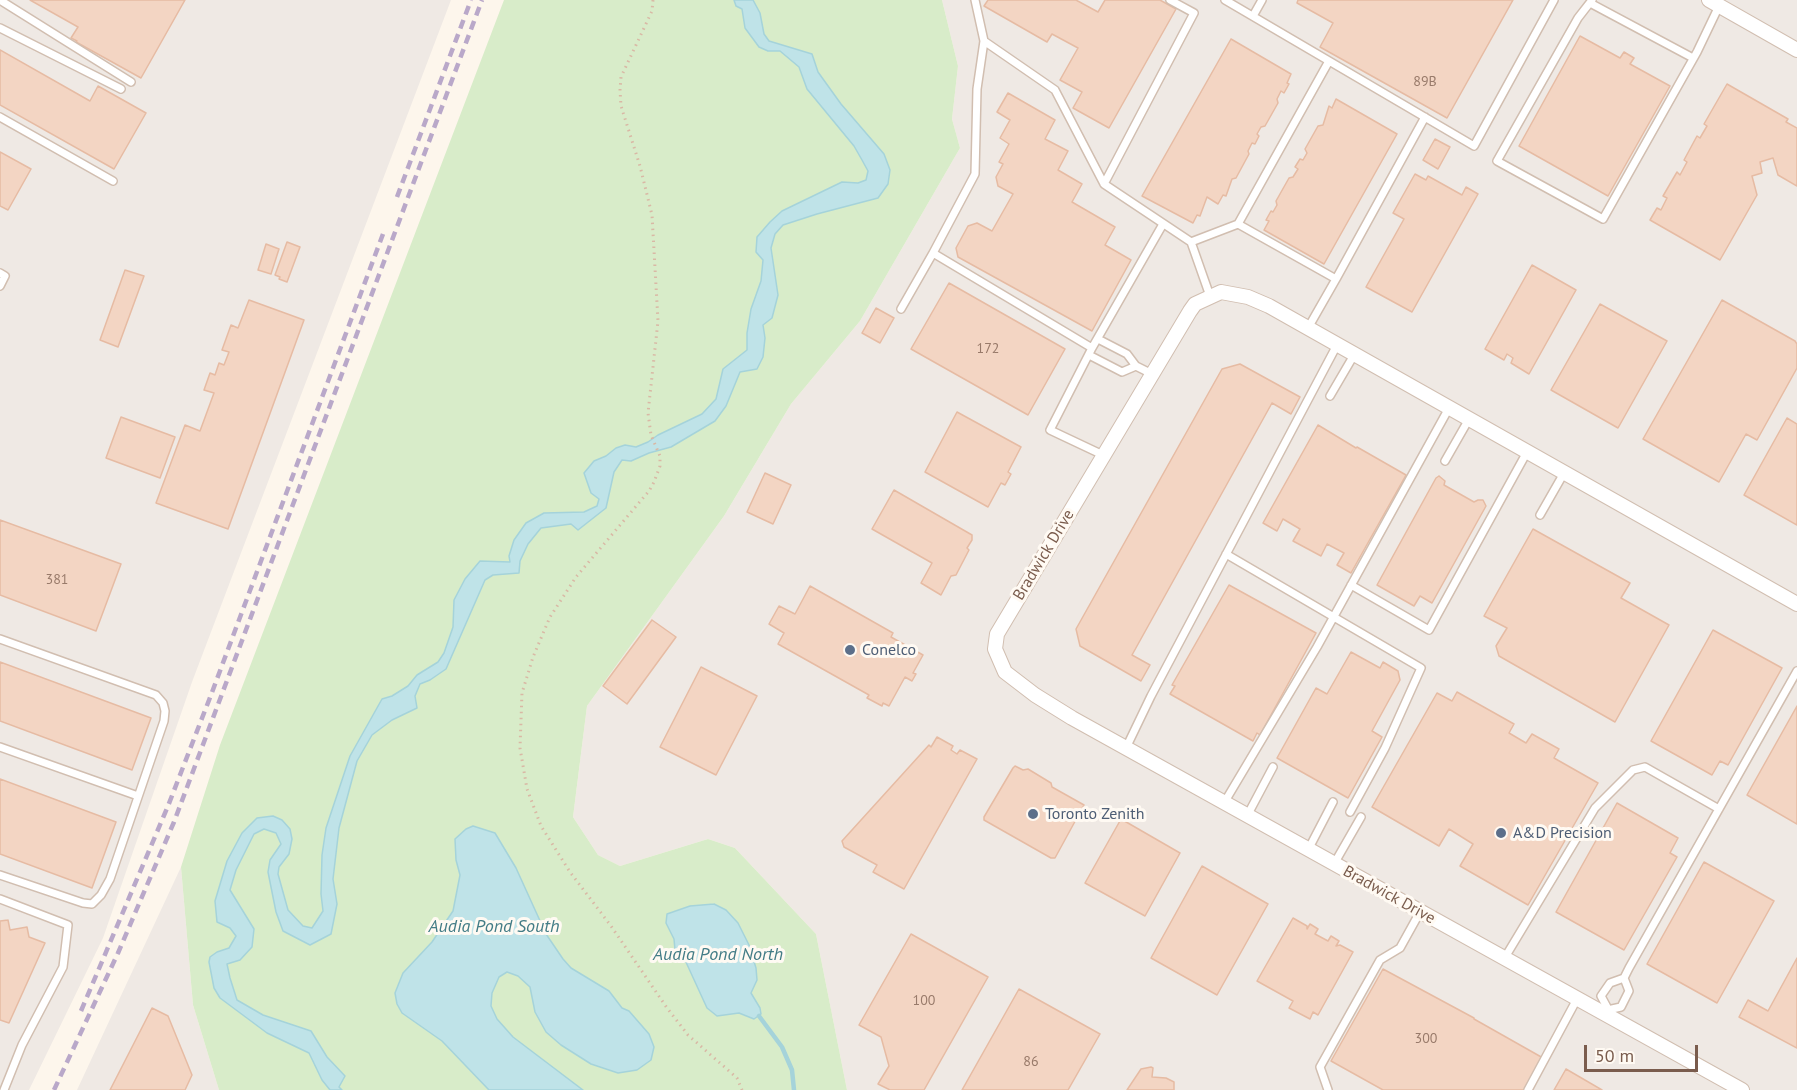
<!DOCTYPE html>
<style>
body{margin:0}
#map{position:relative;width:1797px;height:1090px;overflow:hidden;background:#fdf6ec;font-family:"PT Sans",sans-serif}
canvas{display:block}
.scale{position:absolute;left:1584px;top:1045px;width:114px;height:27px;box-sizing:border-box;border:3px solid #7a5c4d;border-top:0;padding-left:8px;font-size:18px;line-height:21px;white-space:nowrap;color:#7a5c4d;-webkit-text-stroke:4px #fffaf3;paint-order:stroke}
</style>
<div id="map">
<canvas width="1797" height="1090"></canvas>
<div class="scale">50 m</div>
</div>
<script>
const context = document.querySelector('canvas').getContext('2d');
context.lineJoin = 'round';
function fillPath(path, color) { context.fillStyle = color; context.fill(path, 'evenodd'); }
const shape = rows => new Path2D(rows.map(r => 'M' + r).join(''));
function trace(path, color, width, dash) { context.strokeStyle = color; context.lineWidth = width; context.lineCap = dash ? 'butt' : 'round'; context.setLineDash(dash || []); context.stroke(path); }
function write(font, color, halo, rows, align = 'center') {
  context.font = font + ' "PT Sans",sans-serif'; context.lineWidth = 6; context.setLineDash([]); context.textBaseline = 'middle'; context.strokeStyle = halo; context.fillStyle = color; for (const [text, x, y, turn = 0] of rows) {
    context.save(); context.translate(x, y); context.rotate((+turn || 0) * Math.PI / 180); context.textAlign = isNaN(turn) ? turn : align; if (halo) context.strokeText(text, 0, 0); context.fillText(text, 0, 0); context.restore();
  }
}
const industrial = shape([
 [0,0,451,0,192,682,103,938,29,1090,0,1090],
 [942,0,1797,0,1797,1090,847,1090,816,934,735,848,708,839,620,866,598,855,573,817,587,706,724,516,791,404,860,321,960,148,952,119,958,66],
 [181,867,193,1005,219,1090,77,1090]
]);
const green = shape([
 [504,0,942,0,958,66,952,119,960,148,860,321,791,404,724,516,587,706,573,817,598,855,620,866,708,839,735,848,816,934,847,1090,219,1090,193,1005,181,867,220,745]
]);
const water = shape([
 [734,0,753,0,760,13,764,34,769,41,812,54,818,72,841,104,884,154,890,170,888,184,878,198,817,214,783,225,775,234,771,248,778,295,772,318,763,325,765,338,763,357,757,369,740,372,726,406,715,421,671,447,649,453,631,461,622,460,614,472,606,508,578,530,571,524,541,528,528,544,520,561,519,573,493,575,485,580,446,669,430,680,420,684,415,696,417,708,392,720,372,735,357,761,339,828,333,879,337,904,331,934,310,945,283,931,276,912,268,872,270,860,281,844,276,833,264,829,254,834,236,870,230,890,254,929,252,947,240,960,227,964,230,978,237,1000,263,1015,311,1031,327,1057,345,1076,339,1087,342,1090,330,1090,322,1080,309,1053,267,1033,220,998,214,988,209,962,210,957,217,952,229,948,236,936,230,928,217,922,215,901,227,861,242,833,257,818,273,816,282,820,290,829,292,839,289,854,279,867,278,874,288,910,303,926,312,928,323,911,321,894,322,855,326,828,350,756,382,699,392,696,408,686,417,675,438,662,444,653,453,627,454,600,465,579,480,561,510,562,509,556,514,540,526,523,544,513,584,512,597,506,599,499,591,493,584,473,594,461,606,456,616,448,625,445,636,447,648,442,658,435,702,414,716,399,723,369,747,350,747,333,751,309,761,281,763,260,756,252,757,237,770,222,782,211,842,182,858,183,866,180,868,171,862,160,854,146,807,89,799,67,780,51,768,51,759,47,745,28,742,9,736,6,734,0],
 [473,826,495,833,516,868,546,934,563,959,571,968,609,991,622,1008,629,1011,649,1034,654,1047,651,1060,637,1070,618,1073,591,1064,561,1045,546,1032,535,1012,530,987,518,976,507,972,499,977,492,993,491,1006,497,1019,513,1037,583,1090,489,1090,442,1041,402,1013,397,1004,395,993,403,973,432,942,453,911,460,875,456,860,455,839,466,829,473,826],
 [714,904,726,910,738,923,749,945,756,968,757,980,751,993,760,1008,761,1014,754,1019,739,1013,717,1016,707,1008,685,960,675,950,674,939,666,923,667,914,690,906,714,904]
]);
const stream = shape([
 [759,1016,782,1047,792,1070,794,1090]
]);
const building = shape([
 [30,0,185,0,141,78,76,42,77,41,71,38,78,27,30,0],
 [988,0,1076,0,1098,12,1105,0,1160,0,1176,9,1109,128,1073,108,1082,92,1060,80,1078,48,1052,34,1047,42,984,6,988,0],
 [1298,0,1513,0,1447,118,1320,47,1333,23,1297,3,1298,0],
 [1580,36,1620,58,1624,52,1634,58,1630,64,1670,86,1608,196,1519,146,1580,36],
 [1231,39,1291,74,1287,83,1289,84,1284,93,1281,91,1277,99,1278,103,1265,126,1261,127,1257,134,1259,136,1255,144,1252,143,1248,151,1249,154,1236,178,1232,179,1226,196,1223,195,1218,204,1207,197,1200,216,1197,215,1193,223,1142,196,1231,39],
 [0,50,90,101,98,86,146,113,114,169,0,105,0,50],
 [1727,84,1788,119,1786,122,1797,128,1797,186,1778,175,1773,158,1760,162,1762,173,1752,176,1757,195,1720,260,1650,220,1657,208,1661,210,1667,198,1663,196,1677,172,1680,175,1687,162,1684,160,1697,136,1700,138,1707,126,1704,124,1727,84],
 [1008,93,1055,120,1045,139,1068,151,1058,170,1082,184,1072,202,1115,227,1105,245,1131,260,1092,331,958,257,956,248,968,226,977,223,992,231,1013,194,998,186,996,177,1003,164,999,162,1009,144,1000,138,1010,120,997,112,1008,93],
 [1336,99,1397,134,1324,264,1264,230,1269,221,1266,220,1271,211,1273,212,1277,205,1276,201,1289,178,1293,177,1298,169,1295,167,1300,159,1303,160,1307,153,1305,149,1318,126,1323,125,1329,106,1332,108,1336,99],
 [1435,139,1450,147,1438,169,1423,160,1435,139],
 [0,152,31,169,8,210,0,206,0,152],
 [1415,174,1426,180,1428,176,1462,195,1466,187,1478,194,1412,312,1366,287,1404,219,1393,213,1415,174],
 [287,242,300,247,287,282,279,279,280,277,275,275,287,242],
 [266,244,279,249,271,274,258,270,266,244],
 [1532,265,1576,290,1529,374,1511,363,1513,358,1507,354,1504,360,1485,349,1532,265],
 [125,270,144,276,118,347,100,340,125,270],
 [949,283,1065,349,1028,415,911,349,949,283],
 [249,300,304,320,228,529,156,503,185,425,200,431,214,393,204,390,210,373,215,375,219,363,224,365,229,352,222,350,231,325,238,328,249,300],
 [1722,300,1795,341,1797,344,1797,368,1757,440,1746,434,1719,482,1643,439,1722,300],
 [1600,304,1667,341,1618,428,1551,390,1600,304],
 [876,308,894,318,880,343,862,333,876,308],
 [1240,364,1300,397,1291,414,1272,403,1132,655,1150,665,1141,681,1080,646,1076,629,1222,369,1240,364],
 [957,412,1021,447,1008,472,1011,474,1005,485,1001,483,988,507,925,472,957,412],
 [121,417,175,437,160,478,106,458,121,417],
 [1787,418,1797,424,1797,525,1744,495,1787,418],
 [1318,425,1356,448,1357,447,1406,475,1351,573,1337,565,1344,553,1327,544,1321,556,1293,541,1300,529,1283,519,1277,531,1263,523,1318,425],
 [765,473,791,485,773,524,747,512,765,473],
 [1439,476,1445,481,1444,485,1474,502,1478,500,1483,500,1486,506,1432,603,1420,596,1414,606,1377,585,1436,478,1439,476],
 [894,490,972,535,972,540,967,548,969,550,956,575,951,576,941,595,921,583,932,563,872,529,894,490],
 [0,520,121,564,96,631,0,595,0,520],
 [1533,529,1630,583,1621,598,1669,625,1615,722,1499,656,1496,646,1507,628,1484,616,1533,529],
 [1229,585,1316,633,1260,735,1257,733,1253,741,1170,694,1175,686,1172,685,1229,585],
 [810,586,893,633,891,637,923,655,913,673,916,674,912,681,905,677,889,706,883,703,882,706,867,698,869,695,778,644,784,633,769,624,779,606,795,614,810,586],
 [652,620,676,637,627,704,603,686,652,620],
 [1713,630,1782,668,1728,765,1720,761,1712,775,1651,741,1713,630],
 [1351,652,1380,668,1383,662,1398,671,1400,680,1372,731,1382,737,1348,798,1277,758,1316,688,1327,694,1351,652],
 [0,662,151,718,132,770,0,721,0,662],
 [701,667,757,696,716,775,660,747,701,667],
 [1457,692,1514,724,1509,733,1526,743,1532,734,1559,749,1554,758,1598,783,1528,905,1460,866,1473,844,1449,829,1439,846,1372,807,1437,693,1452,701,1457,692],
 [1797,706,1797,824,1747,795,1797,706],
 [937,737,953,746,951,750,957,754,960,750,977,759,904,889,873,872,877,865,844,847,842,841,929,745,931,747,937,737],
 [1015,766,1023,770,1028,769,1051,783,1052,787,1084,805,1055,858,1051,858,984,820,984,817,1013,768,1015,766],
 [0,779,116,822,92,888,0,854,0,779],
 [1617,803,1678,838,1670,853,1677,857,1624,950,1556,912,1617,803],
 [1121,819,1180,853,1145,916,1085,883,1121,819],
 [1704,862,1774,901,1717,1003,1647,964,1704,862],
 [1202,866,1268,904,1217,995,1151,958,1202,866],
 [1293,918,1307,926,1307,929,1310,924,1318,929,1315,934,1328,941,1331,936,1339,941,1336,946,1340,945,1353,952,1318,1015,1313,1012,1310,1019,1289,1008,1293,1001,1257,981,1293,918],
 [8,920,10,930,27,927,29,937,45,943,9,1023,0,1020,0,921,8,920],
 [911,934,988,977,924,1090,890,1090,878,1084,889,1066,881,1037,859,1025,911,934],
 [1797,958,1797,1048,1739,1017,1748,1000,1768,1011,1797,958],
 [1383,969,1474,1018,1474,1019,1543,1058,1525,1090,1383,1090,1331,1061,1383,969],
 [1019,989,1100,1034,1068,1090,962,1090,1019,989],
 [152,1008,168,1016,192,1075,185,1090,110,1090,152,1008],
 [1151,1067,1153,1068,1152,1077,1166,1078,1174,1082,1174,1090,1127,1090,1141,1069,1151,1067],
 [1566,1069,1602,1090,1554,1090,1566,1069]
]);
const path = shape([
 [653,0,652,11,621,77,620,90,621,106,640,166,652,215,658,321,648,413,651,435,660,456,660,466,654,482,649,491,576,577,550,617,533,657,522,693,520,748,527,789,541,826,570,872,611,926,667,1008,688,1035,737,1078,742,1090]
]);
const service = shape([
 [0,0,131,82],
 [975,0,984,41,1055,90,1104,184,1191,242,1210,296],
 [1225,0,1474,146,1554,0],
 [1592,0,1578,18,1497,161,1603,219,1697,52,1719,6],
 [1590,3,1693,58],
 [1253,16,1262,0],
 [0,28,121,89],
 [984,41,977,89,975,174,933,253,1092,348,1163,224],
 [0,117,113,181],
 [1104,184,1194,13,1170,0],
 [1238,224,1336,279,1308,328],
 [1191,242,1238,224,1329,61],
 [0,273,5,276,0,286],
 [1336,279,1425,117],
 [901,309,933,253],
 [1098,339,1127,354,1136,366,1152,374],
 [1092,348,1050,430,1103,455],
 [1089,355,1122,372,1136,366],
 [1330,396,1354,355],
 [1445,461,1469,419],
 [1540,515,1564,473],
 [1226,554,1421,668,1385,748,1350,812],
 [1351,585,1429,630,1527,452],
 [0,639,156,695,163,703,165,711,164,721,110,879,101,895,92,904,83,903,0,875],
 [0,747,138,796],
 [1126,748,1151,696,1337,345],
 [1224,803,1317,647,1449,408],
 [1247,816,1273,767],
 [1308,850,1333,802],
 [1334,864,1361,817],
 [0,899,68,925,63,967,22,1045,4,1090],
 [1504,959,1595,808,1633,770,1645,767,1719,809],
 [1608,1009,1601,996,1610,983,1624,978],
 [1603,1011,1621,1007,1629,991,1624,978,1629,968,1797,671],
 [1328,1090,1320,1067,1380,960,1400,948,1420,912],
 [1528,1090,1577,999]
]);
const minor = shape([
 [1709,0,1797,50],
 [1742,1090,1072,718,1035,695,1005,672,995,649,997,634,1000,629,1190,311,1195,304,1221,292,1248,297,1269,306,1797,604]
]);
const rail = shape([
 [397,197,471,0],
 [81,1011,168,806,211,695,383,234],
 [54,1090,118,953,174,822,482,0]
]);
const markers = [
 [850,650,6,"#5c6f8a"],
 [1033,814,6,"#5c6f8a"],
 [1501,833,6,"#5c6f8a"]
];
const numberNames = [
 ["89B",1425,82],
 ["172",988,349],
 ["381",57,580],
 ["100",924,1001],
 ["300",1426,1039],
 ["86",1031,1062]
];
const streetNames = [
 ["Bradwick Drive",1044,555,-59],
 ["Bradwick Drive",1389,895,29]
];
const serviceNames = [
 ["Conelco",862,650],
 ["Toronto Zenith",1045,814],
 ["A&D Precision",1513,833]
];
const waterNames = [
 ["Audia Pond South",494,927],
 ["Audia Pond North",718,955]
];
fillPath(industrial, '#efe9e4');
fillPath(green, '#d8ecc9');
fillPath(water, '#bfe3e8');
trace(water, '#a5d3da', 1.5);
trace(stream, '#a5d3da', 4.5);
fillPath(building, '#f3d5c3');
trace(building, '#e6bba3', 1.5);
trace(service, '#d1beb0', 10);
trace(minor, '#d1beb0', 16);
trace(path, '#d9b8a5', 3, [1.5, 4.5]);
trace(service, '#fff', 7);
trace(minor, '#fff', 14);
trace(rail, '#b9a8c9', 4.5, [9, 6]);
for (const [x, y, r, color] of markers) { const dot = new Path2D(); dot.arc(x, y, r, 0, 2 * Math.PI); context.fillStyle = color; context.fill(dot); trace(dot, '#fffaf3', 2); }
write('14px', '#987a6a', null, numberNames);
write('16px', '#7a5c4d', '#fffaf3', streetNames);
write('16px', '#4e5e75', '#fffaf3', serviceNames, 'left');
write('italic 18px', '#437c86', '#fffaf3', waterNames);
</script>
